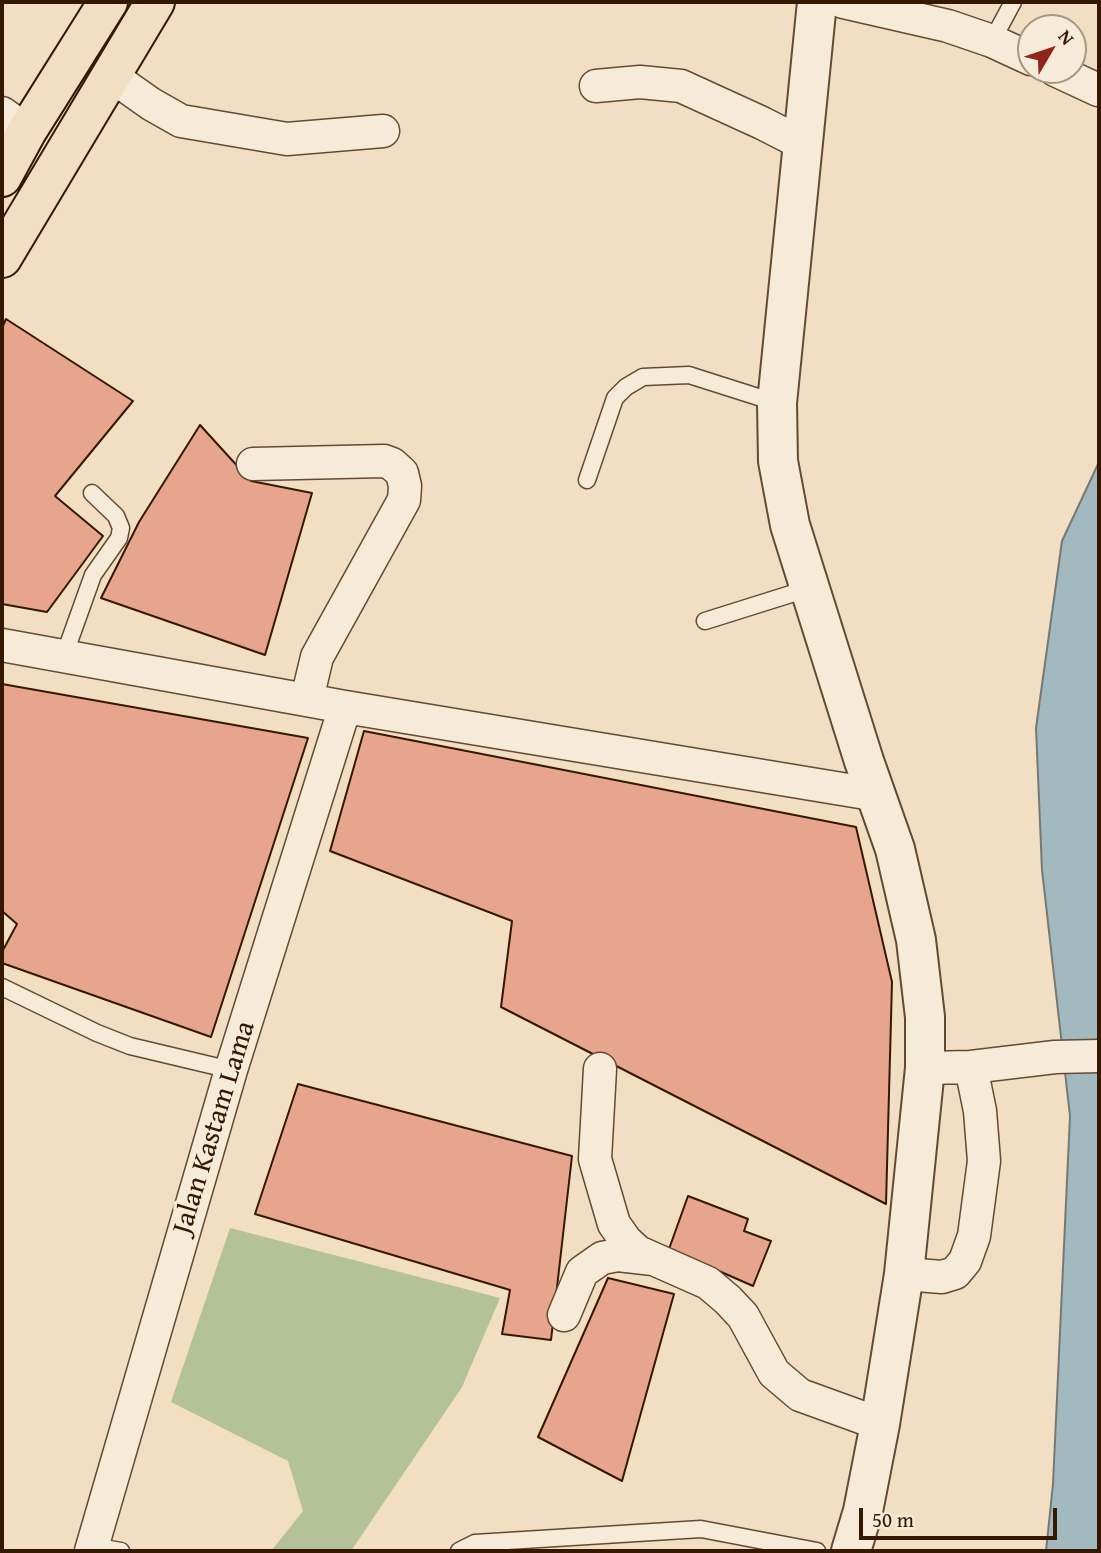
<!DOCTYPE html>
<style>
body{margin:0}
#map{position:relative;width:1101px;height:1553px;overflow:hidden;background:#f1dec3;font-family:"Gentium Book Plus",serif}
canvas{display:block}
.frame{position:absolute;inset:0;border:4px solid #351800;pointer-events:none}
.north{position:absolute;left:1017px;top:14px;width:70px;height:70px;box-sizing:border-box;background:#f6ead8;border:2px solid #a99682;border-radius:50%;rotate:51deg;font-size:19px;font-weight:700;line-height:28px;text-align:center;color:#351800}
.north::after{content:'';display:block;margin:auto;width:24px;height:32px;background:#8f2418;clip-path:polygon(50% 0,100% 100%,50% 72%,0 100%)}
.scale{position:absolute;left:859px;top:1508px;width:198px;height:32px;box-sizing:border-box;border:4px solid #351800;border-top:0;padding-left:9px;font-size:21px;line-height:24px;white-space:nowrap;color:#351800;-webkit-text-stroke:5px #f6ead8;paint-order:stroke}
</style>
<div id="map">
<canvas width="1101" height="1553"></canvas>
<div class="frame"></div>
<div class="north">N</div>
<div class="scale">50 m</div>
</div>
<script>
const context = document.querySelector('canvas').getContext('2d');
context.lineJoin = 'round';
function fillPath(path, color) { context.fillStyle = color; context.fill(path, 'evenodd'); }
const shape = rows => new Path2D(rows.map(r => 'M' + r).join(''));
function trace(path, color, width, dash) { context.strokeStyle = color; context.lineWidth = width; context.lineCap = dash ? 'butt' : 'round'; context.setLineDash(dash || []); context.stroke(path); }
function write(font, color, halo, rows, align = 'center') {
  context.font = font + ' "Gentium Book Plus",serif'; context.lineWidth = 7; context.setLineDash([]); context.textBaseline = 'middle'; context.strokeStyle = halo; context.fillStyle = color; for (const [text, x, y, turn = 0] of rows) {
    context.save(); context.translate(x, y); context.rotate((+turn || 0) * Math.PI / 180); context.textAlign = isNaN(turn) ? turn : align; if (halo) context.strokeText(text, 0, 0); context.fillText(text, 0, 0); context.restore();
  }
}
const green = shape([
 [230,1228,500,1298,462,1387,351,1551,272,1550,303,1511,288,1461,171,1402]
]);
const water = shape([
 [1099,462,1099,1551,1046,1551,1053,1484,1070,1116,1042,870,1036,728,1062,541,1099,462]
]);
const building = shape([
 [6,319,133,401,55,496,103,536,47,612,2,604,2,328,6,319],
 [200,425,251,481,312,493,265,655,101,598,139,522,200,425],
 [2,684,308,738,211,1037,2,963,2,952,17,924,2,911,2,684],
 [364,731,856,827,892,982,886,1204,501,1007,512,921,330,851,364,731],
 [298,1084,572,1156,551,1340,502,1334,510,1290,255,1214,298,1084],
 [688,1196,748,1219,744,1231,771,1241,753,1286,669,1249,688,1196],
 [608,1278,674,1294,622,1481,538,1437,608,1278]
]);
const service = shape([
 [992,41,1013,2],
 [587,480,615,398,626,387,643,377,689,375,777,403],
 [705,621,810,588],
 [64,656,93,575,119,538,121,528,116,516,92,493],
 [2,987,97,1033,130,1046,231,1070],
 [92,1546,121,1551],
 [459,1551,475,1543,701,1529,817,1551]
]);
const minor = shape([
 [843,2,948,26,992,41,1031,59],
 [1055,70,1098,90],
 [110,75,151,104,181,121,287,139,383,131],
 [596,86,640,82,681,86,762,123,803,144],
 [2,113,27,131],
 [253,464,384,461,392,464,402,473,405,486,404,500,317,657,307,699],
 [2,645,345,707,878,795],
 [925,1068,971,1067,1055,1057,1099,1056],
 [600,1069,595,1159,614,1224,626,1241,638,1252,708,1283,728,1300,743,1316,774,1373,800,1395,880,1424],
 [904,1274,942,1277,955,1273,965,1261,974,1236,984,1161,980,1111,971,1067],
 [564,1315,582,1272,602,1258,618,1255,653,1259],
 [91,1551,231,1070,345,707]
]);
const tertiary = shape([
 [817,2,777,403,778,461,790,525,864,761,895,849,916,940,925,1017,925,1068,904,1274,880,1424,863,1511,851,1551]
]);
const trunk = shape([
 [2,177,27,131,108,2],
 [2,258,155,2]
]);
const streetNames = [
 ["Jalan Kastam Lama",215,1128,-73]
];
fillPath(green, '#b4c299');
fillPath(water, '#a1b9bf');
trace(water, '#767973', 2);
fillPath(building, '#e7a58d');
trace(building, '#351800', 2);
trace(service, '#644a31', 19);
trace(minor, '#644a31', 35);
trace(tertiary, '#644a31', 42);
trace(trunk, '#351800', 42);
trace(service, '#f6ead8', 16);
trace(minor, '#f6ead8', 32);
trace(tertiary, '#f6ead8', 38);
trace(trunk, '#f1dec3', 38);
write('28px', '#351800', '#f6ead8', streetNames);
</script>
